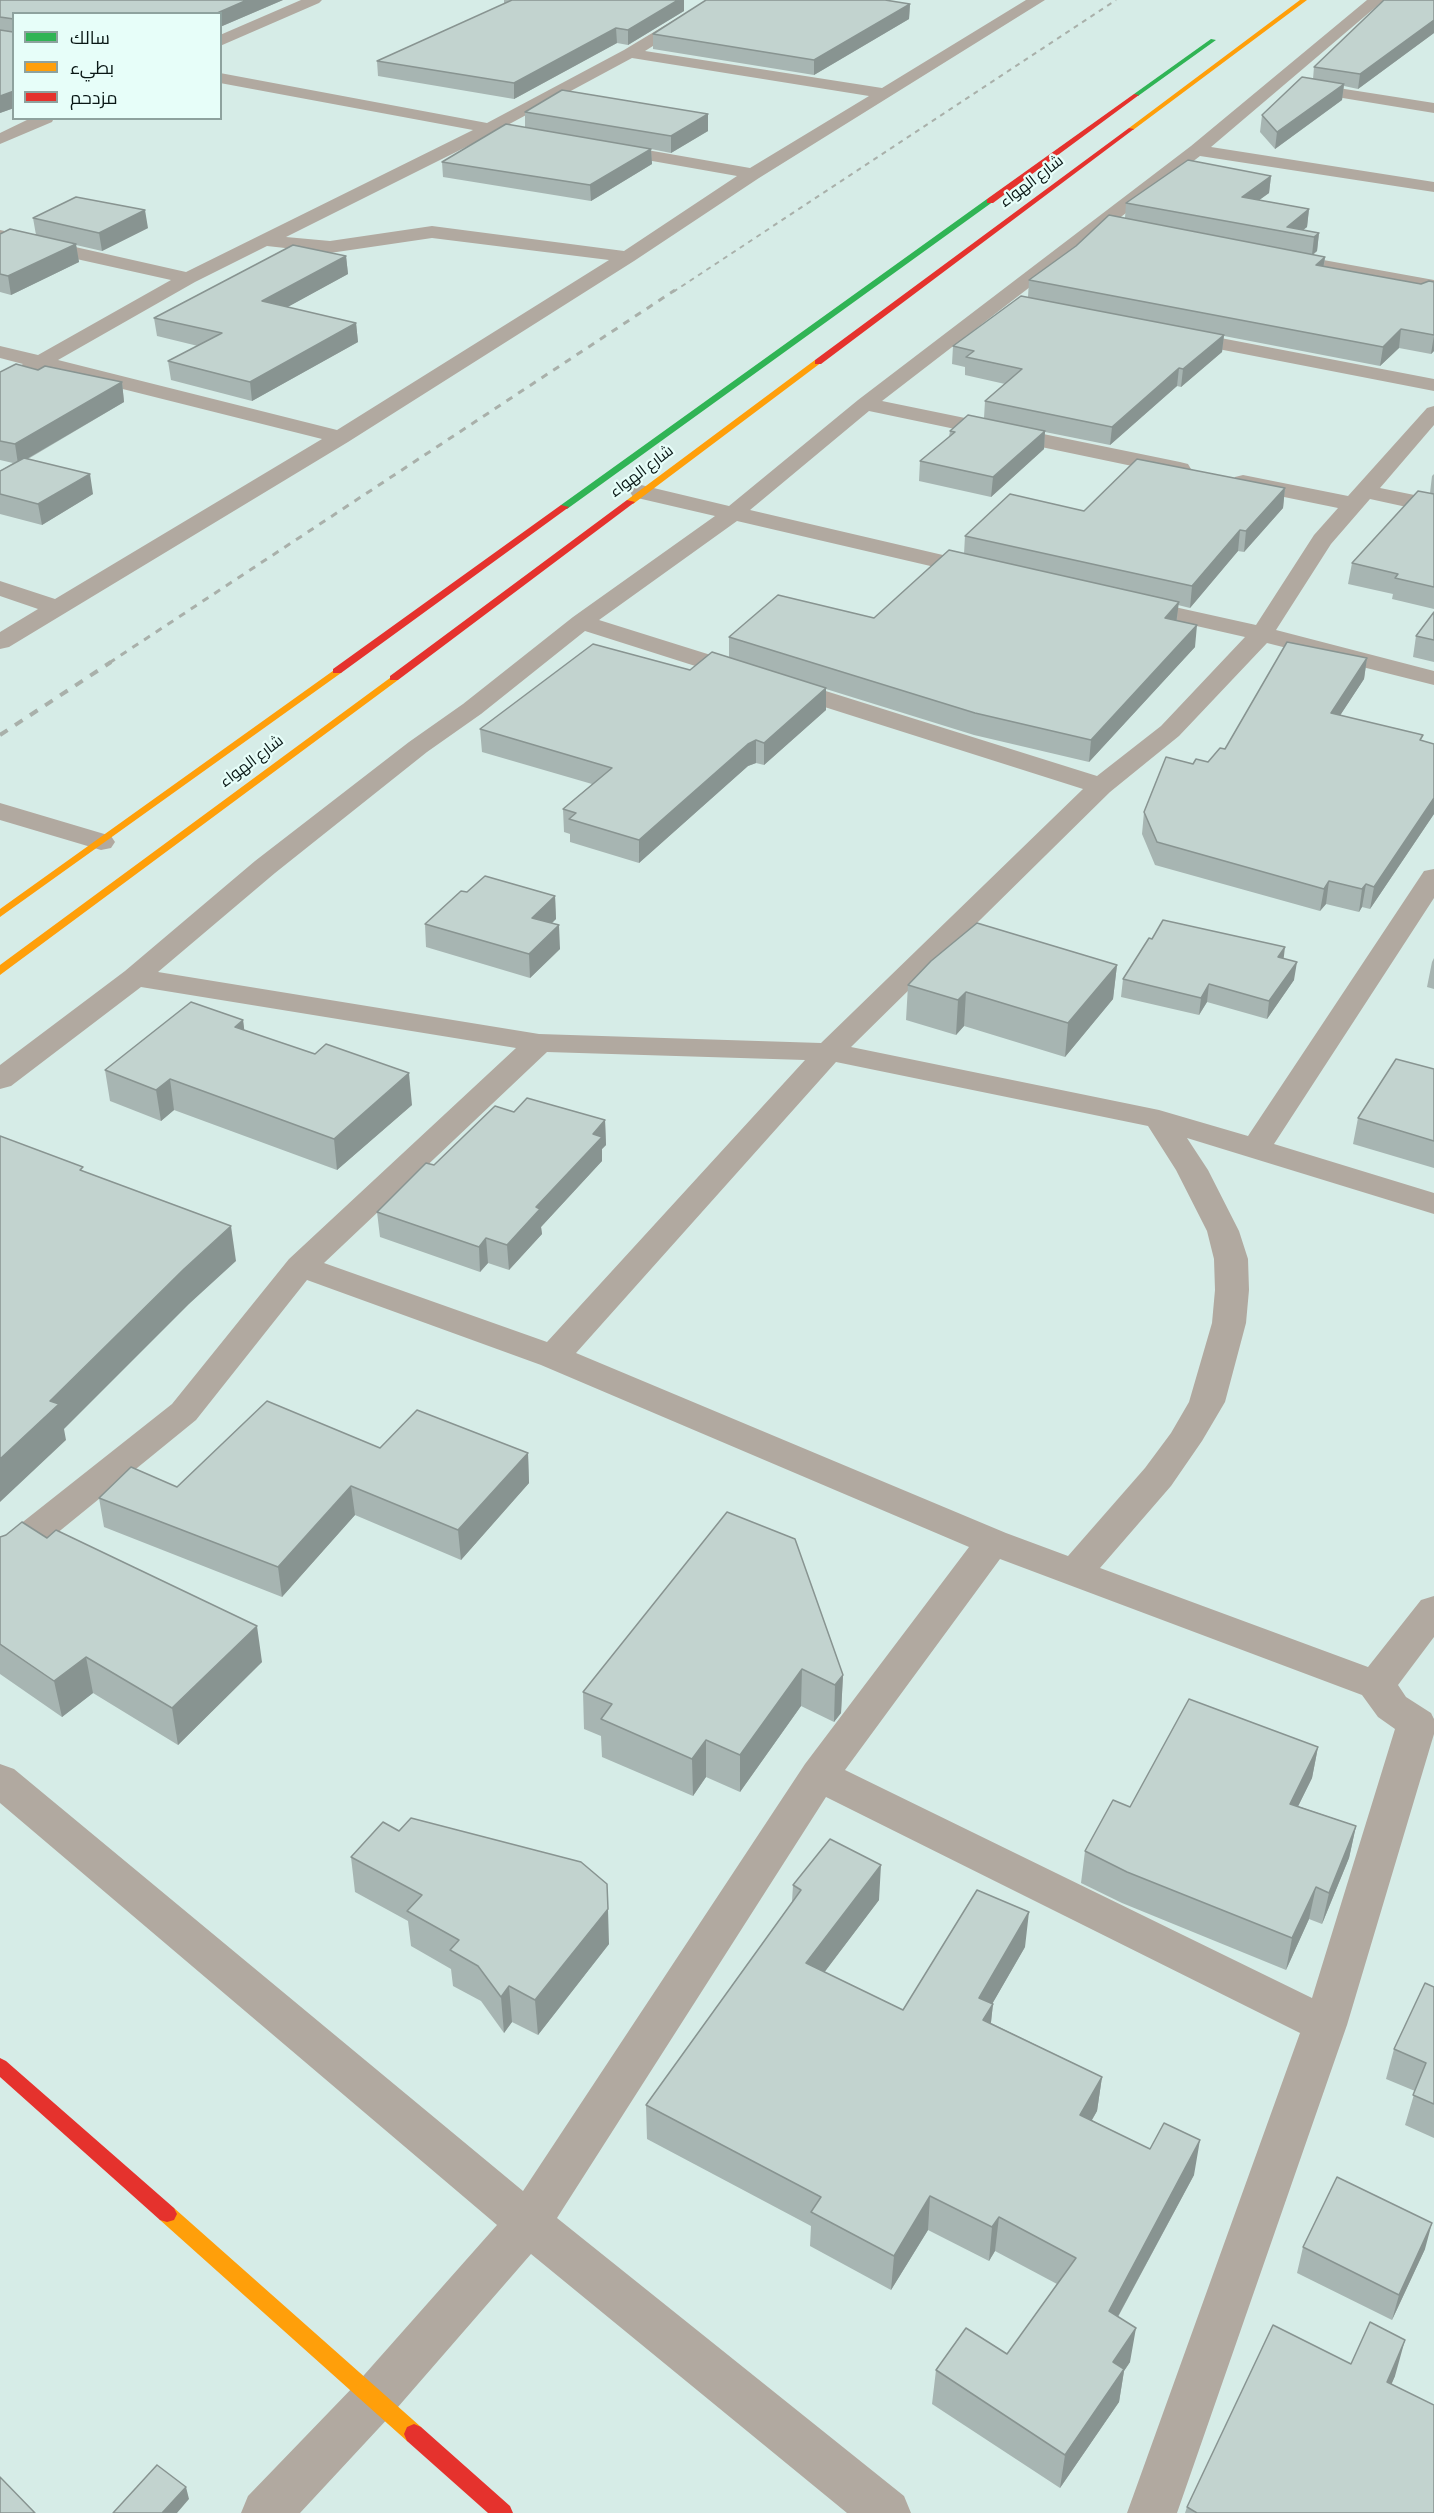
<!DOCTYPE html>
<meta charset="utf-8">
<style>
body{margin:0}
#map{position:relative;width:1434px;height:2513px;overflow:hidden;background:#d6ece7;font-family:"Sofia Sans Condensed",Cairo,sans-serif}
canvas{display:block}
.legend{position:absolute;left:12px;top:12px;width:210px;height:108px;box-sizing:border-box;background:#e7fef9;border:2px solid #8ea29e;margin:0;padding:8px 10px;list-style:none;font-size:18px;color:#091715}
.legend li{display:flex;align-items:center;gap:12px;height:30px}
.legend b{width:30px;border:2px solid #8ea29e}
</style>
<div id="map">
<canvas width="1434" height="2513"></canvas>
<ul class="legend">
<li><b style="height:8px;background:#30b455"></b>سالك</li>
<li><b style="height:8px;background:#ff9f0a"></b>بطيء</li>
<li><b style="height:8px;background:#e5322d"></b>مزدحم</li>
</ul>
</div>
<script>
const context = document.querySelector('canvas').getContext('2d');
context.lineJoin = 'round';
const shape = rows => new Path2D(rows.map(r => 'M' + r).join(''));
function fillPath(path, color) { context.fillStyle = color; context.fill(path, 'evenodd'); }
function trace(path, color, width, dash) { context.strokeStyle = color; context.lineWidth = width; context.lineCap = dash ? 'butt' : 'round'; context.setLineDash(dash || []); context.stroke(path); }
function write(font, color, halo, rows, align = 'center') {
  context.font = font + ' "Sofia Sans Condensed",Cairo,sans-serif'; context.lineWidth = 4.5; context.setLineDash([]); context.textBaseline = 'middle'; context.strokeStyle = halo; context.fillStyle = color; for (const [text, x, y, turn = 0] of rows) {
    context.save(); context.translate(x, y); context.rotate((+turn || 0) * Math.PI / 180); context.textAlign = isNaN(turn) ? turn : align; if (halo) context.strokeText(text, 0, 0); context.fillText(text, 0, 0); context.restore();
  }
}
const street = shape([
 [301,0,322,0,319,3,220,46,220,35,301,0],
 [707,0,726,0,645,51,882,88,1026,0,1045,0,759,178,634,261,348,442,9,647,0,649,0,632,38,609,0,596,0,581,55,599,322,439,43,369,0,391,0,377,23,364,0,358,0,346,38,355,171,280,0,242,0,230,186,272,473,130,220,83,220,73,487,123,624,50,707,0],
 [632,58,869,96,750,168,607,143,601,144,598,148,601,152,607,153,737,176,624,251,432,226,330,241,286,237,492,134,500,133,502,128,632,58],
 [432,238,609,260,337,430,58,360,195,282,267,246,330,253,432,238],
 [1367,0,1384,0,1211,147,1434,182,1434,192,1200,156,882,401,1180,462,1188,464,1191,469,1188,474,1180,476,869,411,750,510,990,566,994,571,990,576,982,578,737,521,599,620,1097,776,1161,726,1245,637,1126,610,1122,605,1126,600,1134,598,1256,625,1314,535,1338,508,1235,487,1232,482,1235,477,1243,475,1348,496,1427,408,1434,406,1434,425,1380,488,1434,499,1434,513,1370,499,1331,544,1276,630,1434,671,1434,685,1267,643,1179,736,1110,792,851,1047,1159,1110,1248,1136,1424,871,1434,869,1434,898,1274,1144,1434,1193,1434,1214,1187,1138,1208,1170,1239,1231,1248,1259,1249,1290,1246,1323,1225,1402,1202,1441,1171,1486,1100,1568,1368,1667,1421,1600,1434,1596,1434,1637,1398,1685,1406,1697,1431,1713,1434,1719,1434,1734,1347,2025,1177,2513,1127,2513,1300,2033,826,1797,557,2218,904,2496,911,2513,847,2513,531,2254,391,2415,300,2513,241,2513,248,2496,357,2383,497,2225,0,1803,0,1764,14,1769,523,2191,805,1764,969,1547,541,1365,307,1280,196,1420,13,1569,0,1573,0,1540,172,1404,289,1259,516,1048,141,987,11,1086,0,1089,0,1065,125,971,255,861,409,742,463,704,573,617,715,516,633,497,630,492,633,487,641,485,729,506,858,400,1191,146,1367,0],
 [585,631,1083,789,821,1043,539,1034,158,972,275,873,427,752,481,714,585,631],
 [547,1052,805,1060,547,1342,324,1263,547,1052],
 [836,1062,1148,1126,1176,1170,1207,1231,1214,1259,1215,1290,1212,1323,1189,1402,1171,1433,1145,1468,1068,1556,1006,1533,576,1353,836,1062],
 [1000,1559,1362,1695,1378,1717,1395,1729,1312,1998,845,1770,1000,1559],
 [1300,82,1434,103,1434,113,1294,90,1292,87,1294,84,1300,82],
 [31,118,54,118,52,122,0,144,0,133,31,118],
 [1279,252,1434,280,1434,292,1272,262,1270,258,1272,254,1279,252],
 [1179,330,1434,379,1434,391,1172,340,1169,336,1172,332,1179,330],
 [0,803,111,836,115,842,111,848,101,850,0,820,0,803]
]);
const fast = shape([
 [1211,39,1216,40,1138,96,1134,96,1134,94,1211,39],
 [987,199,994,201,567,509,561,509,561,505,987,199]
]);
const slow = shape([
 [1300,0,1307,0,1133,130,1129,130,1129,128,1300,0],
 [815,360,822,362,633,504,627,504,627,500,815,360],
 [337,668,342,671,341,673,0,917,0,909,337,668],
 [394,675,398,676,398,680,0,975,0,965,394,675],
 [167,2206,174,2208,421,2427,424,2434,421,2441,414,2444,407,2441,160,2220,157,2214,160,2208,167,2206]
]);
const jam = shape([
 [1134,94,1139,95,993,203,987,203,987,199,1134,94],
 [1129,128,1134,129,821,364,815,364,815,360,1129,128],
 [627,500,635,502,398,680,390,680,390,676,627,500],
 [561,505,569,507,341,673,333,673,333,669,561,505],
 [0,2058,6,2061,174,2208,177,2214,174,2220,167,2222,160,2220,0,2077,0,2058],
 [414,2424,421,2427,510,2506,513,2513,488,2513,407,2441,404,2434,407,2427,414,2424]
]);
const railFar2 = shape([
 [673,292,1116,0]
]);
const railFar1 = shape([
 [109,663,675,290]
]);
const rail = shape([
 [0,735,111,662]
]);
const wall = shape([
 [0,0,283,0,220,27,220,14,14,14,14,108,0,113],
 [504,0,684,0,684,11,628,45,617,43,514,99,378,76,377,61,504,4],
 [1434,0,1434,33,1358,89,1344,86,1342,100,1275,149,1260,132,1262,115,1313,79,1314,67],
 [910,4,909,19,814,75,653,49,653,34],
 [525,112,708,131,671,153,651,149,652,164,591,201,443,177,442,162,525,127],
 [1271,176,1269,193,1259,200,1309,209,1307,227,1303,230,1319,233,1317,251,1313,255,1325,257,1324,267,1421,284,1434,282,1434,351,1431,354,1399,348,1380,366,1224,336,1222,352,1181,387,1177,386,1110,445,1045,432,1044,449,991,497,919,481,920,461,949,437,950,431,984,418,985,401,1005,384,965,375,965,367,952,364,953,346,1028,297,1029,280,1125,218,1126,203],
 [33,218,148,228,102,251,76,245,79,262,11,295,0,292,0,234,36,235],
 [346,256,348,274,287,307,356,323,358,342,252,401,171,380,168,361,198,346,157,336,154,318],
 [38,370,122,382,124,402,28,459,93,494,42,525,0,514,0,471,13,463,0,460,0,372],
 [1434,474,1434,609,1392,599,1393,594,1348,584,1352,563,1430,493,1432,476],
 [1285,488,1283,508,1244,552,1238,551,1190,608,1178,605,1177,621,1195,647,1089,762,974,735,826,689,826,710,764,765,756,763,748,766,639,863,570,842,570,834,564,832,563,809,592,784,482,752,480,729,690,670,729,657,729,637,874,618,964,554,965,536,1084,511],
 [1434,612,1434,662,1413,657,1416,636],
 [1367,658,1364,679,1340,715,1434,744,1434,814,1370,909,1362,907,1359,912,1326,904,1320,911,1155,865,1142,834,1144,812,1193,764,1208,762,1225,749],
 [555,896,556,919,552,923,560,949,530,978,426,947,425,924],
 [1284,958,1294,980,1267,1019,1207,1002,1199,1015,1121,997,1123,979],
 [1434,958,1434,989,1427,987,1432,962],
 [1117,965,1113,999,1065,1057,964,1026,956,1035,906,1020,908,985],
 [243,1020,244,1030,412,1105,337,1170,174,1110,161,1121,110,1101,105,1070],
 [1434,1069,1434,1168,1353,1144,1358,1118],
 [514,1112,605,1120,606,1145,602,1149,602,1161,541,1227,542,1234,509,1270,488,1263,480,1272,380,1237,377,1212,434,1165],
 [380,1448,528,1453,529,1483,461,1560,355,1515,282,1597,104,1527,99,1498,177,1487],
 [727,1512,843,1675,841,1713,834,1722,801,1706,740,1792,706,1777,693,1796,602,1757,601,1736,584,1729,583,1692],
 [0,1537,47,1538,262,1662,178,1745,93,1693,62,1717,0,1674],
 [1318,1747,1312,1778,1298,1806,1356,1826,1349,1858,1322,1924,1309,1919,1286,1970,1122,1903,1081,1883,1085,1851,1130,1807],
 [351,1857,609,1944,538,2035,512,2022,504,2033,481,2001,453,1986,451,1969,411,1946,408,1921,355,1892],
 [793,1885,879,1900,824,1972,903,2010,1025,1947,992,2004,993,2004,991,2023,1102,2077,1097,2111,1092,2120,1194,2175,1118,2317,1130,2362,1124,2371,1119,2402,1060,2488,932,2404,936,2370,1007,2354,1057,2284,995,2251,989,2261,928,2230,891,2290,810,2246,811,2226,647,2139,646,2105,792,1902],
 [1434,1987,1434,2138,1405,2125,1415,2091,1386,2079,1394,2049],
 [1303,2247,1425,2249,1392,2320,1297,2273],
 [1351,2364,1395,2376,1391,2384,1434,2513,1185,2513,1187,2507]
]);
const shadedWall = shape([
 [247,0,283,0,220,27,220,14,215,14],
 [678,0,684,0,684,11,628,45,628,30],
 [910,4,909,19,814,75,814,60],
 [1434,20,1434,33,1358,89,1360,74],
 [616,28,617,43,514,99,514,83],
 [1344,84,1342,100,1275,149,1277,132],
 [14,91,14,108,0,113,0,96],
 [708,114,708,131,671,153,671,136],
 [651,149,652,164,591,201,590,185],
 [1271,176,1269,193,1240,214,1242,197],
 [1309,209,1307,227,1298,234,1287,227],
 [145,210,148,228,102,251,99,233],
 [1319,233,1317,251,1312,255,1314,237],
 [76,244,79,262,11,295,8,276],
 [346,256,348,274,264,320,262,301],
 [1325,257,1322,275,1316,265],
 [356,323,358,342,252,401,250,382],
 [1401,329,1399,348,1380,366,1383,347],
 [1224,335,1222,352,1181,387,1183,369],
 [1434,335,1434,351,1431,354],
 [1179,368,1177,386,1110,445,1112,427],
 [122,382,124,402,18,464,15,444],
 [1045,431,1044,449,991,497,993,477],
 [90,474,93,494,42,525,38,504],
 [1285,488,1283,508,1244,552,1246,531],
 [1240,530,1238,551,1190,608,1192,586],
 [1179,602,1176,624,1165,618],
 [1197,625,1195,647,1089,762,1091,740],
 [1367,658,1364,679,1328,734,1331,713],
 [826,688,826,710,764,765,764,743],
 [756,740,756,763,748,766,639,863,639,840,748,744],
 [1434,798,1434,814,1370,909,1374,887],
 [1329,881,1326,904,1320,911,1324,889],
 [1366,884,1362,907,1359,912,1362,889],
 [555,896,556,919,533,941,532,918],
 [559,925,560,949,530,978,529,954],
 [1285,947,1283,964,1278,957],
 [1297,962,1294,980,1267,1019,1269,1001],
 [1117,965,1113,999,1065,1057,1068,1023],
 [1209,984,1207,1002,1199,1015,1201,998],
 [966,992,964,1026,956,1035,958,1000],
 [243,1020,247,1051,235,1027],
 [409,1073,412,1105,337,1170,334,1139],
 [170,1079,174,1110,161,1121,156,1090],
 [605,1120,606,1145,602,1149,602,1161,541,1227,542,1234,509,1270,507,1245,593,1134],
 [231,1226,236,1261,189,1304,64,1429,66,1440,0,1502,0,1459,50,1401,184,1269],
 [486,1238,488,1263,480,1272,479,1247],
 [528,1453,529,1483,461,1560,458,1530],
 [351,1486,355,1515,282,1597,278,1567],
 [257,1626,262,1662,178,1745,172,1708],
 [86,1657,93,1693,62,1717,54,1681],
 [802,1669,801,1706,740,1792,740,1755],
 [843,1675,841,1713,834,1722,835,1685],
 [706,1740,706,1777,693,1796,692,1759],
 [1318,1747,1312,1778,1284,1835,1290,1804],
 [1356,1826,1349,1858,1322,1924,1329,1893],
 [881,1865,879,1900,805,1998,806,1963],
 [1316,1887,1309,1919,1286,1970,1292,1938],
 [608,1909,609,1944,538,2035,535,2000],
 [1029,1912,1025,1947,976,2032,979,1998],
 [509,1986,512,2022,504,2033,501,1997],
 [993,2004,989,2039,983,2020],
 [1102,2077,1097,2111,1075,2149,1080,2115],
 [1200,2140,1194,2175,1103,2344,1109,2311],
 [930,2196,928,2230,891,2290,894,2256],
 [999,2217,995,2251,989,2261,992,2227],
 [1432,2223,1425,2249,1392,2320,1399,2295],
 [1136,2328,1130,2362,1124,2371,1119,2402,1060,2488,1065,2455,1113,2362],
 [1405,2340,1395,2376,1377,2418,1387,2382],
 [186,2487,189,2499,177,2513,162,2513]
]);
const building = shape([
 [0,0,247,0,215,14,14,14,14,19,0,17,0,0],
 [512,0,678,0,628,30,616,28,514,83,377,61,512,0],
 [706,0,885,0,910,4,814,60,653,34,706,0],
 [1384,0,1434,0,1434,20,1360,74,1314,67,1384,0],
 [14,19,14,91,0,96,0,30,13,32,14,19],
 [1302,77,1344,84,1277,132,1262,115,1302,77],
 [562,90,708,114,671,136,525,112,562,90],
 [506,124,651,149,590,185,442,162,506,124],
 [1188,160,1271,176,1242,197,1309,209,1287,227,1319,233,1314,237,1126,203,1188,160],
 [76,197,145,210,99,233,33,218,76,197],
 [1109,215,1325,257,1316,265,1421,284,1429,281,1434,282,1434,335,1401,329,1383,347,1029,280,1076,246,1109,215],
 [10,229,76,244,8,276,0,274,0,234,10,229],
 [293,245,346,256,262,301,356,323,250,382,168,361,222,333,154,318,293,245],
 [1021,296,1224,335,1183,369,1179,368,1112,427,985,401,1022,369,966,357,974,351,953,346,1021,296],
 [16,364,38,370,45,366,122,382,15,444,0,441,0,372,16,364],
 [968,415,1045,431,993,477,920,461,955,432,950,431,968,415],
 [24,458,90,474,38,504,0,494,0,471,24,458],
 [1137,459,1285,488,1246,531,1240,530,1192,586,965,536,1010,494,1084,511,1137,459],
 [1418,491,1434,494,1434,587,1395,578,1398,574,1352,563,1418,491],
 [949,550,1179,602,1165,618,1197,625,1091,740,975,713,729,637,778,595,874,618,949,550],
 [1434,612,1434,640,1416,636,1434,612],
 [1287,642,1367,658,1331,713,1423,735,1420,740,1434,744,1434,798,1374,887,1366,884,1362,889,1329,881,1324,889,1157,842,1144,812,1166,757,1193,764,1196,759,1208,762,1220,748,1225,749,1287,642],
 [593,644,690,670,712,652,826,688,764,743,756,740,748,744,639,840,569,819,576,813,563,809,612,768,480,729,593,644],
 [485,876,555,896,532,918,559,925,529,954,425,924,461,891,467,892,485,876],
 [1163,920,1285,947,1278,957,1297,962,1269,1001,1209,984,1201,998,1123,979,1149,938,1152,939,1163,920],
 [977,923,1117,965,1068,1023,966,992,958,1000,908,985,931,961,977,923],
 [191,1002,243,1020,235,1027,315,1054,326,1044,409,1073,334,1139,170,1079,156,1090,105,1070,191,1002],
 [1396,1059,1434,1069,1434,1141,1358,1118,1396,1059],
 [527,1098,605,1120,593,1134,602,1137,536,1207,540,1209,507,1245,486,1238,479,1247,377,1212,426,1163,434,1165,495,1106,514,1112,527,1098],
 [0,1136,83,1167,80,1170,231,1226,184,1269,50,1401,59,1404,0,1459,0,1136],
 [267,1401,380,1448,417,1410,528,1453,458,1530,351,1486,278,1567,99,1498,131,1467,177,1487,267,1401],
 [727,1512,795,1539,843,1675,835,1685,802,1669,740,1755,706,1740,692,1759,601,1719,612,1704,583,1692,727,1512],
 [22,1522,47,1538,56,1530,257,1626,172,1708,86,1657,54,1681,0,1644,0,1537,6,1535,22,1522],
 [1189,1699,1318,1747,1290,1804,1356,1826,1329,1893,1316,1887,1292,1938,1127,1872,1085,1851,1113,1800,1130,1807,1189,1699],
 [411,1818,581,1862,607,1884,608,1909,535,2000,509,1986,501,1997,478,1966,450,1950,459,1940,407,1911,422,1895,351,1857,383,1822,399,1831,411,1818],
 [830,1839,881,1865,806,1963,903,2010,977,1890,1029,1912,979,1998,993,2004,983,2020,1102,2077,1080,2115,1150,2149,1164,2123,1200,2140,1109,2311,1136,2328,1113,2362,1124,2369,1065,2455,936,2370,966,2328,1007,2354,1076,2258,999,2217,992,2227,930,2196,894,2256,811,2212,821,2197,646,2105,801,1890,793,1885,830,1839],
 [1425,1983,1434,1987,1434,2104,1413,2095,1426,2063,1394,2049,1425,1983],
 [1337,2177,1432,2223,1399,2295,1303,2247,1337,2177],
 [1370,2322,1405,2340,1387,2382,1434,2405,1434,2513,1197,2513,1187,2507,1273,2325,1351,2364,1370,2322],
 [157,2465,186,2487,162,2513,113,2513,157,2465],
 [0,2477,35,2513,0,2513,0,2477]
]);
const farStreetnames = [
 ["شارع الهواء",1032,182,-37],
 ["شارع الهواء",642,472,-37],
 ["شارع الهواء",252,762,-37]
];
fillPath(street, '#b1a9a0');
fillPath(fast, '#30b455');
fillPath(slow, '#ff9f0a');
fillPath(jam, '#e5322d');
trace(railFar2, '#a9b0aa', 2, [5, 5]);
trace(railFar1, '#a9b0aa', 3, [7, 7]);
trace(rail, '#a9b0aa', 4, [9, 9]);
fillPath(wall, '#a7b5b2');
fillPath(shadedWall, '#889491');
fillPath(building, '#c2d3cf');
trace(building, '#889491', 1.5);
write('16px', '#091715', '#e7fef9', farStreetnames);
</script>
